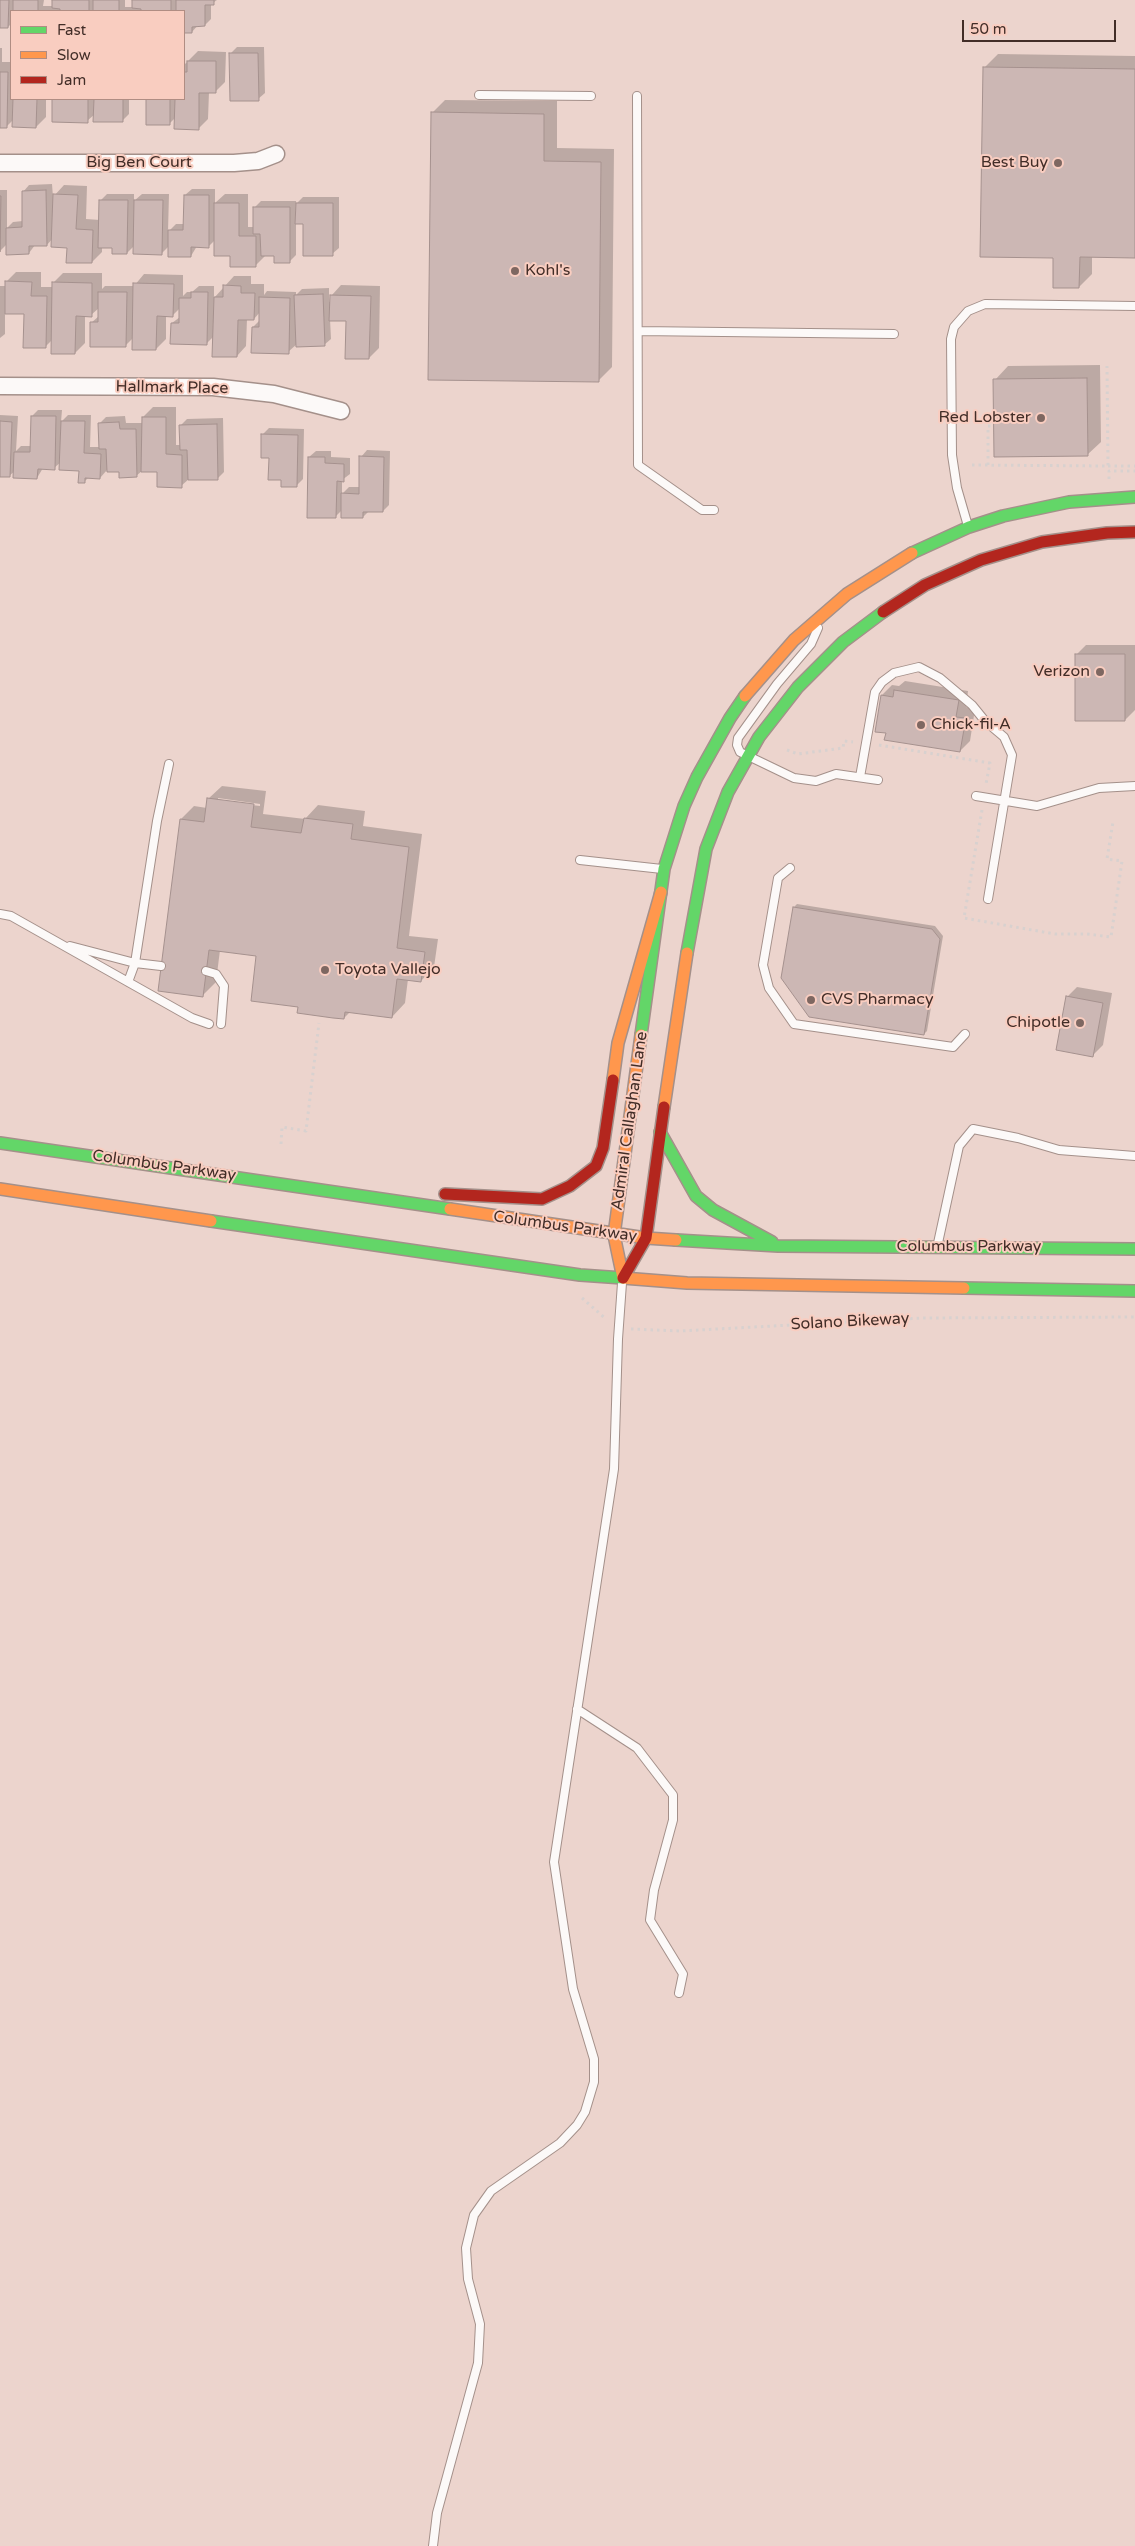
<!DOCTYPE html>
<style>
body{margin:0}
#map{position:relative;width:1135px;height:2546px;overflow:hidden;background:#ecd4cd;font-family:"Varela Round",sans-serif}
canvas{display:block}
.legend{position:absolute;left:10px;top:10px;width:175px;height:90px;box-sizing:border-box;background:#f9cdc0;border:1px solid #b08d83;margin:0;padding:6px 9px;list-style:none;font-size:15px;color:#422d27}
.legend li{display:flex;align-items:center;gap:10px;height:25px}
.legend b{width:25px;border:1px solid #b08d83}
.scale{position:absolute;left:962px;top:20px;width:154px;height:22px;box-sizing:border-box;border:2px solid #422d27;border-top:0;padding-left:6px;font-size:15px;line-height:18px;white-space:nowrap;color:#422d27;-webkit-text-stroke:4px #f9cdc0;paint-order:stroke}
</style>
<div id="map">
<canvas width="1135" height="2546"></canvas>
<ul class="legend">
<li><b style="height:6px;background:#63d668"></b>Fast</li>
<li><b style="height:6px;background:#ff974d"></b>Slow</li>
<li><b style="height:6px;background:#b3261e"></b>Jam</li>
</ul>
<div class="scale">50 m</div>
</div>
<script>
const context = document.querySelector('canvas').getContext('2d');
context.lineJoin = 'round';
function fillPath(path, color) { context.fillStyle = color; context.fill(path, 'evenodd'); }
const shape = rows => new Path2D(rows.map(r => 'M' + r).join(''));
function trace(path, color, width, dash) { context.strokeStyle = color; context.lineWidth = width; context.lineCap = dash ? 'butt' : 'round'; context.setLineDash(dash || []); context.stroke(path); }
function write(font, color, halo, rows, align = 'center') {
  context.font = font + ' "Varela Round",sans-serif'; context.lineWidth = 4; context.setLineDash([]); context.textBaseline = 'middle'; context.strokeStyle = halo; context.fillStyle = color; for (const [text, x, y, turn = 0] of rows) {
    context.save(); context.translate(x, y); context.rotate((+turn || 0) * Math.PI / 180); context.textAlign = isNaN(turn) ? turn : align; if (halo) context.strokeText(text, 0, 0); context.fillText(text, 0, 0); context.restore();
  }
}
const shadow = shape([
 [0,0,44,0,43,6,53,6,53,0,125,0,125,7,133,7,133,0,217,0,211,4,211,19,205,25,198,25,192,32,184,32,184,11,11,11,11,24,8,27,0,27],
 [237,47,264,47,265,93,258,99,230,54],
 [0,48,2,48,2,62,11,62,11,99,46,99,46,117,36,127,14,119,7,126,0,126],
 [198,51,226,52,225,82,215,92,209,92,208,119,198,129,176,117,169,124,147,123,148,99,184,99,184,65],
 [998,54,1135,56,1135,256,1092,256,1092,274,1079,287,985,67],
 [53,99,129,99,129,114,122,121,95,114,87,121,53,121],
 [445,100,557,101,557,148,614,149,612,367,598,381,432,113],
 [52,184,53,197,64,185,87,186,86,219,100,220,101,200,107,194,134,194,134,201,142,194,169,194,168,232,176,224,185,224,185,195,192,189,215,189,215,203,225,194,248,194,248,227,254,227,254,208,261,201,296,201,296,204,303,197,339,197,339,248,332,254,305,223,296,223,296,255,290,261,275,255,265,256,255,266,232,254,215,240,208,247,197,246,191,256,169,246,162,253,135,245,127,253,113,247,102,247,102,252,92,262,53,238,47,245,35,245,29,253,7,244,0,251,0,190,7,190,7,228,13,222,23,221,23,192,29,185],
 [16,272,41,272,41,287,53,287,53,283,63,273,102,273,102,289,105,286,134,286,144,274,183,275,183,296,187,292,192,292,199,286,214,286,214,298,234,276,251,276,251,284,264,284,264,295,267,291,296,292,296,295,302,289,329,288,329,302,331,302,332,295,341,285,380,286,379,348,369,358,347,320,330,319,331,339,324,345,297,344,288,352,253,327,259,321,260,312,254,319,247,319,246,346,237,356,214,336,207,343,172,323,180,317,180,308,173,315,166,315,166,339,156,349,133,338,126,345,91,323,99,316,99,308,91,315,85,315,85,343,75,353,52,340,45,347,25,313,5,312,5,334,0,338,0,286,6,286,6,282],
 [1100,365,1101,442,1087,455,995,380,1008,366],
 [153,407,176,407,176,445,181,445,181,425,187,419,223,418,224,472,218,478,189,479,181,486,159,471,142,471,136,476,121,470,107,470,100,478,89,477,85,481,80,470,61,462,54,468,43,468,37,478,15,471,9,476,0,476,0,415,18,416,16,451,21,446,32,446,32,416,38,410,62,410,61,422,68,415,91,415,90,447,100,447,99,424,106,417,125,416,126,423,143,423,143,417],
 [269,428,304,429,303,479,297,485,270,457,262,435],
 [367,450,390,451,389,505,383,511,369,511,363,517,342,510,335,517,309,457,316,451,331,451,331,457,350,458,350,474,342,480,342,494,349,487,360,487,361,457],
 [1086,645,1135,645,1135,710,1125,720,1076,655],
 [905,681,968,691,966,707,975,709,970,741,960,751,887,732,882,695,892,685,899,686],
 [222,786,266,791,263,814,305,819,318,805,365,811,363,826,422,834,409,936,438,939,434,967,421,981,408,979,405,1003,392,1017,351,1011,344,1018,299,1006,258,955,220,950,216,982,203,995,181,819,194,806,207,808,208,799],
 [218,798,260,804,260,806,218,801],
 [797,904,935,926,943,936,927,1031,924,1034,794,907],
 [1077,987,1112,993,1103,1045,1093,1055,1067,997]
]);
const building = shape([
 [0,0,9,0,8,28,0,28,0,0],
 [13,0,38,0,38,11,13,11,13,0],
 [52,0,89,0,89,11,60,11,60,9,52,8,52,0],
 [93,0,119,0,119,11,93,11,93,0],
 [132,0,171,0,171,11,141,11,141,9,132,8,132,0],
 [176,0,214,0,214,5,205,5,205,26,192,27,192,33,184,33,184,11,176,11,176,0],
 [229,53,258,53,259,101,230,101,229,53],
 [187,61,216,61,216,93,199,93,199,130,174,129,175,99,184,99,184,72,187,72,187,61],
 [983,67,1135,69,1135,258,1080,257,1079,288,1053,288,1053,258,980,257,983,67],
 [0,72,8,72,7,128,0,128,0,72],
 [13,99,37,99,36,128,12,127,13,99],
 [52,99,88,99,88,123,52,122,52,99],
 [94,99,123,99,123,122,93,122,94,99],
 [146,99,170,99,170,125,146,125,146,99],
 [431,112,544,114,544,161,601,162,599,382,428,380,431,112],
 [46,190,47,246,29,246,29,254,6,255,6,228,22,227,22,191,46,190],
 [53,194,78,195,76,229,93,230,92,263,66,263,67,248,51,247,53,194],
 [184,195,209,195,209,248,191,247,191,257,168,257,168,230,183,230,184,195],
 [0,196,1,196,0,252,0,196],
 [99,200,128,200,127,254,112,254,112,248,98,248,99,200],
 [134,200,163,200,162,255,133,254,134,200],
 [214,203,239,203,239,236,256,236,256,267,230,267,230,256,214,256,214,203],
 [296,203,333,203,333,256,303,256,303,224,295,224,296,203],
 [253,207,290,207,290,263,274,263,274,256,261,256,260,234,253,234,253,207],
 [5,281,32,282,31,296,47,296,46,348,23,348,24,314,5,314,5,281],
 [52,282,92,283,92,317,76,316,75,354,51,354,52,282],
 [133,283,174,284,173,317,157,316,156,350,132,350,133,283],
 [223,285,241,286,241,293,255,293,254,320,238,320,237,357,212,357,214,297,223,297,223,285],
 [98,292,127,292,126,347,90,347,90,322,98,322,98,292],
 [191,292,208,292,207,345,170,344,171,323,179,323,179,298,191,298,191,292],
 [323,294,325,346,296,347,294,295,323,294],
 [330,295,371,296,369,359,345,359,346,321,329,321,330,295],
 [259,297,290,298,289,354,251,353,252,327,259,327,259,297],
 [1087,378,1088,456,994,457,993,379,1087,378],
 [31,416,56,416,55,470,38,469,37,479,13,478,14,452,30,452,31,416],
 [142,417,166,417,166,454,182,455,182,488,157,487,157,472,141,472,142,417],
 [0,421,12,422,10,477,0,477,0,421],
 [61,421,85,421,84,453,101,454,100,479,85,478,85,483,78,483,79,471,59,470,61,421],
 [119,422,120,429,136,429,137,477,119,478,119,472,107,472,106,449,99,449,98,423,119,422],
 [217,424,218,480,188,480,187,450,180,450,179,425,217,424],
 [261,434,298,435,297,487,281,487,281,480,268,480,269,458,261,458,261,434],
 [359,456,384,457,383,512,363,512,363,518,341,518,341,493,359,494,359,456],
 [308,457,325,457,325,463,344,464,344,482,337,481,336,518,307,518,308,457],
 [1075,654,1125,654,1125,721,1075,721,1075,654],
 [894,690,959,700,956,717,966,718,960,752,884,740,886,733,875,732,881,695,893,697,894,690],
 [207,798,254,804,251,827,301,833,304,818,353,824,351,839,409,847,397,948,425,952,421,982,397,979,392,1018,345,1012,344,1019,333,1018,297,1013,298,1007,251,1001,256,956,209,950,203,997,158,991,180,819,204,822,207,798],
 [793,907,932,929,940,939,924,1035,809,1017,781,978,793,907],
 [1066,996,1103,1003,1093,1057,1056,1050,1066,996]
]);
const path = shape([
 [972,465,1108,466,1107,366],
 [988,465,988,426,991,426],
 [1108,466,1135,466],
 [1109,479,1109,471,1135,471],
 [879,745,990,763,986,784],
 [787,750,798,754,843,748,844,741,853,742],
 [982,810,964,918,1055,934,1087,934,1111,937,1122,861,1107,859,1113,822],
 [281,1144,282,1127,306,1131,319,1023],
 [582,1298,606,1319],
 [631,1329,680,1331,922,1318,1135,1317]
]);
const lane = shape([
 [479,95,591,96],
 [637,96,638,465,702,510,714,510],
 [638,331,894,334],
 [968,526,957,488,952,455,951,339,954,327,968,311,985,304,1135,306],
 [818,628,811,644,777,684,738,738,737,745,740,752,794,778,816,781,836,774,878,780],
 [860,777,875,692,882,682,894,673,919,667,940,678,972,705,985,721,1004,737,1012,755,988,899],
 [976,796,1037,806,1099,788,1135,786],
 [580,860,662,869],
 [790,868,778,878,763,965,769,988,794,1024,953,1047,965,1034],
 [0,914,11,916,192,1018,209,1024],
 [70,946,135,963,161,966],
 [206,971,216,974,224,986,221,1024],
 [128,982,135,963,157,821,169,764],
 [938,1243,959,1146,973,1129,1018,1138,1059,1150,1135,1156],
 [577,1709,637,1748,673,1795,673,1820,654,1890,650,1920,683,1974,679,1993],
 [433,2546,437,2513,478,2363,480,2324,468,2279,466,2248,474,2215,491,2191,560,2143,577,2125,585,2112,594,2082,594,2059,573,1989,554,1862,614,1469,618,1339,622,1283]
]);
const street = shape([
 [0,163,234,163,258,161,276,154],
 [0,386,213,387,274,394,341,411]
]);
const fast = shape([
 [912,553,969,527,1003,516,1069,502,1135,497],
 [687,953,706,849,728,792,759,737,798,687,843,642,883,612],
 [641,1035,664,869,684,806,697,777,730,718,745,696],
 [660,1132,696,1196,713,1210,772,1242],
 [0,1143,450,1209],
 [211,1221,580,1275,623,1278],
 [676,1240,778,1246,1135,1249],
 [964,1288,1135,1291]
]);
const slow = shape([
 [745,696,794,640,847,594,912,553],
 [613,1080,618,1043,661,892],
 [664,1107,687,953],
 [0,1189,211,1221],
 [450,1209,646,1238,676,1240],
 [623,1278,614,1235,641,1035],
 [623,1278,687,1283,964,1288]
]);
const jam = shape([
 [883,612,925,585,981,560,1042,542,1107,533,1135,532],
 [445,1194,542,1199,570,1186,596,1166,603,1148,613,1080],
 [623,1278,646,1238,664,1107]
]);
const markers = [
 [1058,163,5,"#7e6761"],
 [515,271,5,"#7e6761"],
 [1041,418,5,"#7e6761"],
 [1100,672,5,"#7e6761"],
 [921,725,5,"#7e6761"],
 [325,970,5,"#7e6761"],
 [811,1000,5,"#7e6761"],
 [1080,1023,5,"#7e6761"]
];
const streetNames = [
 ["Big Ben Court",139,163],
 ["Hallmark Place",172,388,1],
 ["Admiral Callaghan Lane",630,1121,-82],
 ["Columbus Parkway",164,1166,8],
 ["Columbus Parkway",565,1227,8],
 ["Columbus Parkway",969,1247],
 ["Solano Bikeway",850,1322,-3]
];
const poiNames = [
 ["Best Buy",1048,163],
 ["Kohl's",525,271,"left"],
 ["Red Lobster",1031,418],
 ["Verizon",1090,672],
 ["Chick-fil-A",931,725,"left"],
 ["Toyota Vallejo",335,970,"left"],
 ["CVS Pharmacy",821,1000,"left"],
 ["Chipotle",1070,1023]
];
fillPath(shadow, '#0003');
fillPath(building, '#ccb7b4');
trace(building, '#a5918e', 1);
trace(lane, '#a4908a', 10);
trace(street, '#a4908a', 19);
trace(fast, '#a4908a', 14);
trace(slow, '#a4908a', 14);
trace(jam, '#a4908a', 14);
trace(path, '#d8d1cf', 3, [2.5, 4]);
trace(lane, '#fcf9f8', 8);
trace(street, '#fcf9f8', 16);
trace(fast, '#63d668', 11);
trace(slow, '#ff974d', 11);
trace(jam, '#b3261e', 11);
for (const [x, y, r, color] of markers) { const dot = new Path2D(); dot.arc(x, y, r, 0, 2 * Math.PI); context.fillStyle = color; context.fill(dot); trace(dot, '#f9cdc0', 2); }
write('16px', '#422d27', '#f9cdc0', streetNames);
write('16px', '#422d27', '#f9cdc0', poiNames, 'right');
</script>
